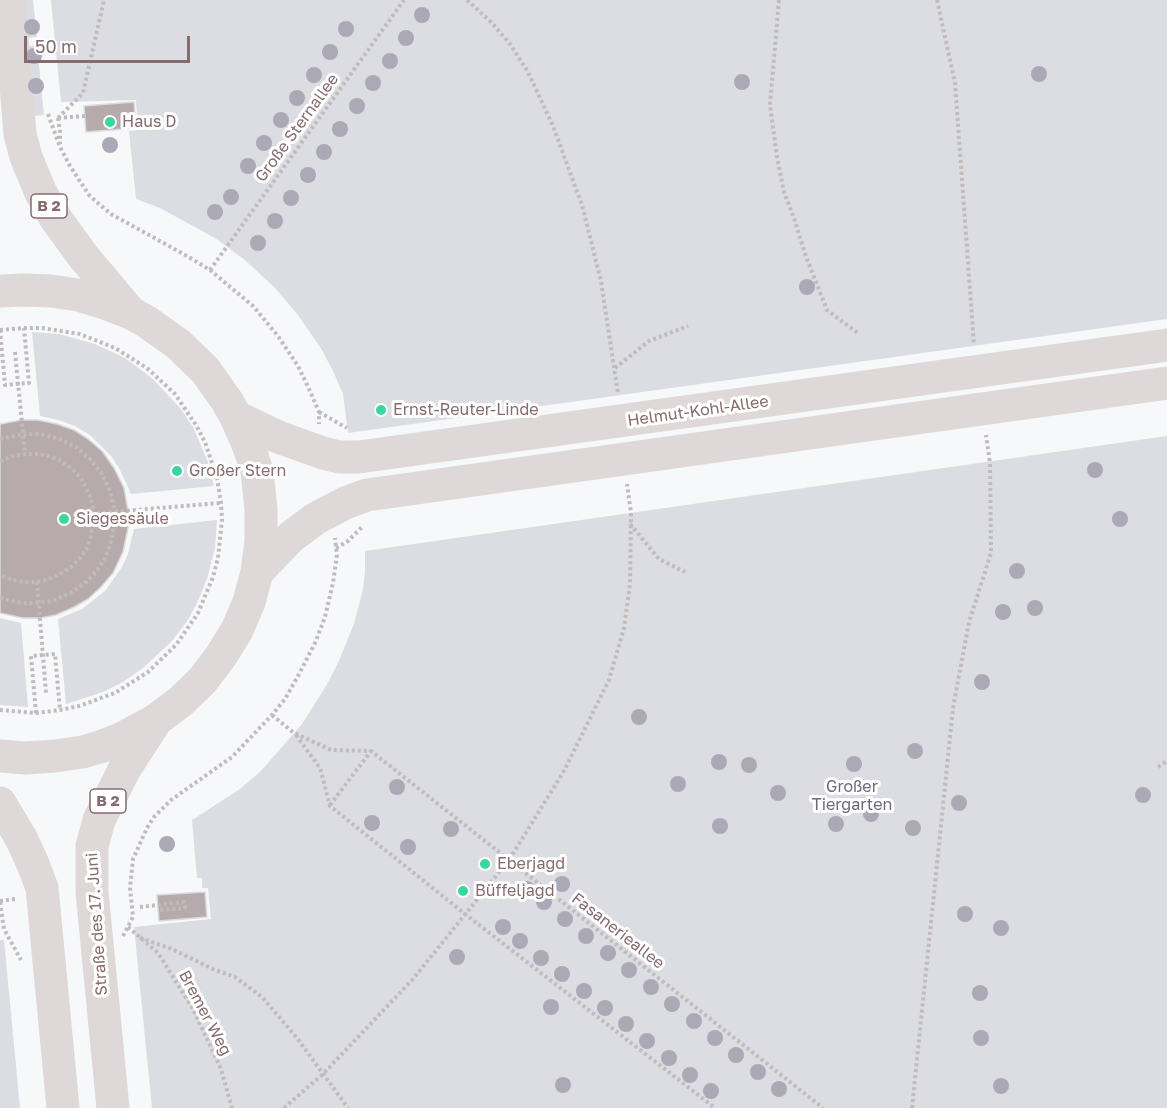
<!DOCTYPE html>
<meta charset="utf-8">
<style>
body{margin:0}
#map{position:relative;width:1167px;height:1108px;overflow:hidden;background:#f7f8f9;font-family:"Golos Text",sans-serif}
canvas{display:block}
.scale{position:absolute;left:24px;top:36px;width:166px;height:27px;box-sizing:border-box;border:3px solid #866b6f;border-top:0;padding-left:8px;font-size:18px;line-height:21px;white-space:nowrap;color:#866b6f;-webkit-text-stroke:4px #fff;paint-order:stroke}
</style>
<div id="map">
<canvas width="1167" height="1108"></canvas>
<div class="scale">50 m</div>
</div>
<script>
const context = document.querySelector('canvas').getContext('2d');
context.lineJoin = 'round';
function fillPath(path, color) { context.fillStyle = color; context.fill(path, 'evenodd'); }
const shape = rows => new Path2D(rows.map(r => 'M' + r).join(''));
function trace(path, color, width, dash) { context.strokeStyle = color; context.lineWidth = width; context.lineCap = dash ? 'butt' : 'round'; context.setLineDash(dash || []); context.stroke(path); }
function write(font, color, halo, rows, align = 'center') {
  context.font = font + ' "Golos Text",sans-serif'; context.lineWidth = 6; context.setLineDash([]); context.textBaseline = 'middle'; context.strokeStyle = halo; context.fillStyle = color; for (const [text, x, y, turn = 0] of rows) {
    context.save(); context.translate(x, y); context.rotate((+turn || 0) * Math.PI / 180); context.textAlign = isNaN(turn) ? turn : align; if (halo) context.strokeText(text, 0, 0); context.fillText(text, 0, 0); context.restore();
  }
}
const green = shape([
 [24,0,33,0,37,37,27,38],
 [51,0,1167,0,1167,319,348,433,343,394,333,371,322,350,298,315,275,288,246,261,215,238,160,208,136,199,129,131,138,130,136,100,61,102],
 [37,45,44,115,34,116,28,46],
 [32,332,59,334,95,344,125,358,153,379,180,408,193,427,208,462,214,486,131,494,119,468,111,456,91,436,75,426,58,420,40,416],
 [1167,436,1167,1108,152,1108,134,927,211,919,208,888,202,888,202,878,197,878,192,820,240,789,261,771,302,724,326,686,338,663,354,624,363,589,365,572,365,551],
 [217,520,215,548,207,579,197,603,188,620,172,641,143,668,123,682,103,692,66,704,58,619,82,609,105,591,122,567,128,554,134,529],
 [0,618,21,623,28,707,0,705],
 [0,940,4,940,20,1108,0,1108]
]);
const building = shape([
 [134,102,136,128,86,132,84,106,134,102],
 [22,420,38,420,57,424,74,430,88,439,102,451,114,468,124,488,128,511,128,528,123,552,113,573,101,587,88,599,74,607,56,615,40,618,23,618,0,613,0,424,22,420],
 [205,892,207,917,159,921,157,895,205,892]
]);
const path = shape([
 [467,0,491,22,510,44,528,72,553,126,582,205,601,281,618,394],
 [779,0,770,105,777,157,784,192,795,221,805,254,827,310,859,334],
 [937,0,955,83,974,345],
 [48,114,60,147,70,166,89,195,99,204,111,214,187,256,210,270,253,306,278,336,298,366,310,391,319,412,319,424],
 [58,118,83,93,104,0],
 [58,118,60,132,60,144],
 [58,118,85,116],
 [210,270,404,0],
 [0,330,24,328,42,328,80,334,115,348,147,368,175,394,196,425,205,442,217,478,221,503,222,520,218,558,213,577,198,613,176,645,148,672,115,693,79,706,60,710,36,713,0,710],
 [0,330,5,385,29,383,24,328],
 [15,352,25,454],
 [615,368,649,341,688,326],
 [319,412,347,428],
 [0,439,23,434,41,434,59,439,76,447,90,459,102,474,110,491,115,512,114,526,111,542,105,558,96,572,84,584,70,593,55,600,38,603,22,603,0,598],
 [0,461,12,456,25,454,37,454,49,456,61,461,71,468,80,477,86,488,91,499,94,513,91,536,87,548,80,558,71,567,60,574,49,579,37,582,24,582,12,580,0,575],
 [73,515,221,503],
 [630,524,659,559,685,572],
 [336,548,348,541,363,526],
 [37,582,46,693],
 [36,713,31,656,55,654,60,710],
 [272,715,294,733,331,750,371,751,823,1108],
 [296,735,320,768,330,806,465,914,715,1108],
 [1158,767,1167,761],
 [330,805,371,751],
 [0,901,15,899],
 [0,902,4,929,21,960],
 [140,907,184,902,185,908,158,910],
 [128,927,158,953,193,1009,221,1069,232,1108],
 [123,936,133,917,130,888,133,859,147,828,154,817,171,800,232,757,272,715,285,699,298,676,315,643,325,617,333,583,337,555,335,538],
 [140,938,172,949,215,970,235,977,262,997,297,1038,348,1108],
 [284,1108,323,1074,413,979,509,860,564,771,609,680,624,628,630,584,631,513,627,484],
 [912,1108,953,708,969,622,991,553,990,463,986,435]
]);
const major = shape([
 [9,0,20,134,26,157,41,193,56,219,83,256,130,312],
 [0,291,23,290,51,291,78,295,105,303,131,313,147,322,178,344,205,370,227,401,236,417,249,447,257,471,261,509,261,541,257,572,249,602,237,630,221,656,202,681,180,702,156,720,121,739,103,746,83,752,55,756,25,758,0,756],
 [236,417,278,437,323,453,339,457,359,457,1167,345],
 [257,572,291,537,315,519,345,503,367,495,1167,383],
 [0,803,21,838,33,864,42,888,63,1108],
 [113,1108,92,892,92,846,99,820,124,770,155,722]
]);
const trees = [
 [422,15],
 [32,27],
 [346,29],
 [406,38],
 [330,52],
 [34,56],
 [390,61],
 [1039,74],
 [314,75],
 [742,82],
 [373,83],
 [36,86],
 [297,98],
 [357,106],
 [281,120],
 [340,129],
 [264,143],
 [110,145],
 [324,152],
 [248,166],
 [308,175],
 [231,197],
 [291,198],
 [215,212],
 [275,221],
 [258,243],
 [807,287],
 [1095,470],
 [1120,519],
 [1017,571],
 [1035,608],
 [1003,612],
 [982,682],
 [639,717],
 [915,751],
 [719,762],
 [854,764],
 [749,765],
 [678,784],
 [397,787],
 [778,793],
 [1143,795],
 [959,803],
 [871,814],
 [372,823],
 [836,824],
 [720,826],
 [913,828],
 [451,829],
 [167,844],
 [408,847],
 [562,884],
 [527,889],
 [544,902],
 [965,914],
 [565,919],
 [503,927],
 [1001,928],
 [586,936],
 [520,941],
 [608,953],
 [457,957],
 [541,958],
 [629,970],
 [562,974],
 [651,987],
 [584,991],
 [980,993],
 [672,1004],
 [551,1007],
 [605,1008],
 [694,1021],
 [626,1024],
 [715,1038],
 [981,1038],
 [647,1041],
 [736,1055],
 [669,1058],
 [758,1072],
 [690,1075],
 [563,1085],
 [1001,1086],
 [779,1089],
 [711,1091]
];
const markers = [
 [110,122,6,"#3bd69d"],
 [381,410,6,"#3bd69d"],
 [177,471,6,"#3bd69d"],
 [64,519,6,"#3bd69d"],
 [485,864,6,"#3bd69d"],
 [463,891,6,"#3bd69d"]
];
const shields = [
 [49,206,36],
 [108,801,36]
];
const shieldNames = [
 ["B 2",49,206],
 ["B 2",108,801]
];
const poiNames = [
 ["Haus D",122,122],
 ["Ernst-Reuter-Linde",393,410],
 ["Großer Stern",189,471],
 ["Siegessäule",76,519],
 ["Eberjagd",497,864],
 ["Büffeljagd",475,891]
];
const streetNames = [
 ["Große Sternallee",297,128,-54],
 ["Helmut-Kohl-Allee",698,411,-8],
 ["Straße des 17. Juni",97,924,-94],
 ["Fasanerieallee",618,931,38],
 ["Bremer Weg",205,1013,62]
];
const parkNames = [
 ["Großer",852,787],
 ["Tiergarten",852,805]
];
fillPath(green, '#dcdce3');
fillPath(building, '#b7aaad');
trace(building, '#d9dadb', 1.5);
trace(path, '#c0bbbc', 4, [3, 3]);
trace(major, '#dfd8d9', 33);
context.fillStyle = '#aba9b5';
for (const [x, y] of trees) { context.beginPath(); context.arc(x, y, 8, 0, 2 * Math.PI); context.fill(); }
for (const [x, y, r, color] of markers) { const dot = new Path2D(); dot.arc(x, y, r, 0, 2 * Math.PI); context.fillStyle = color; context.fill(dot); trace(dot, '#fff', 2); }
for (const [x, y, w] of shields) { const box = new Path2D(); box.roundRect(x - w / 2, y - 12, w, 24, 4.5); context.fillStyle = '#fff'; context.fill(box); trace(box, '#866b6f', 1.5); }
write('bold 15px', '#866b6f', null, shieldNames);
write('16px', '#866b6f', '#fff', poiNames, 'left');
write('16px', '#866b6f', '#fff', streetNames);
write('16px', '#6d697d', '#fff', parkNames);
</script>
